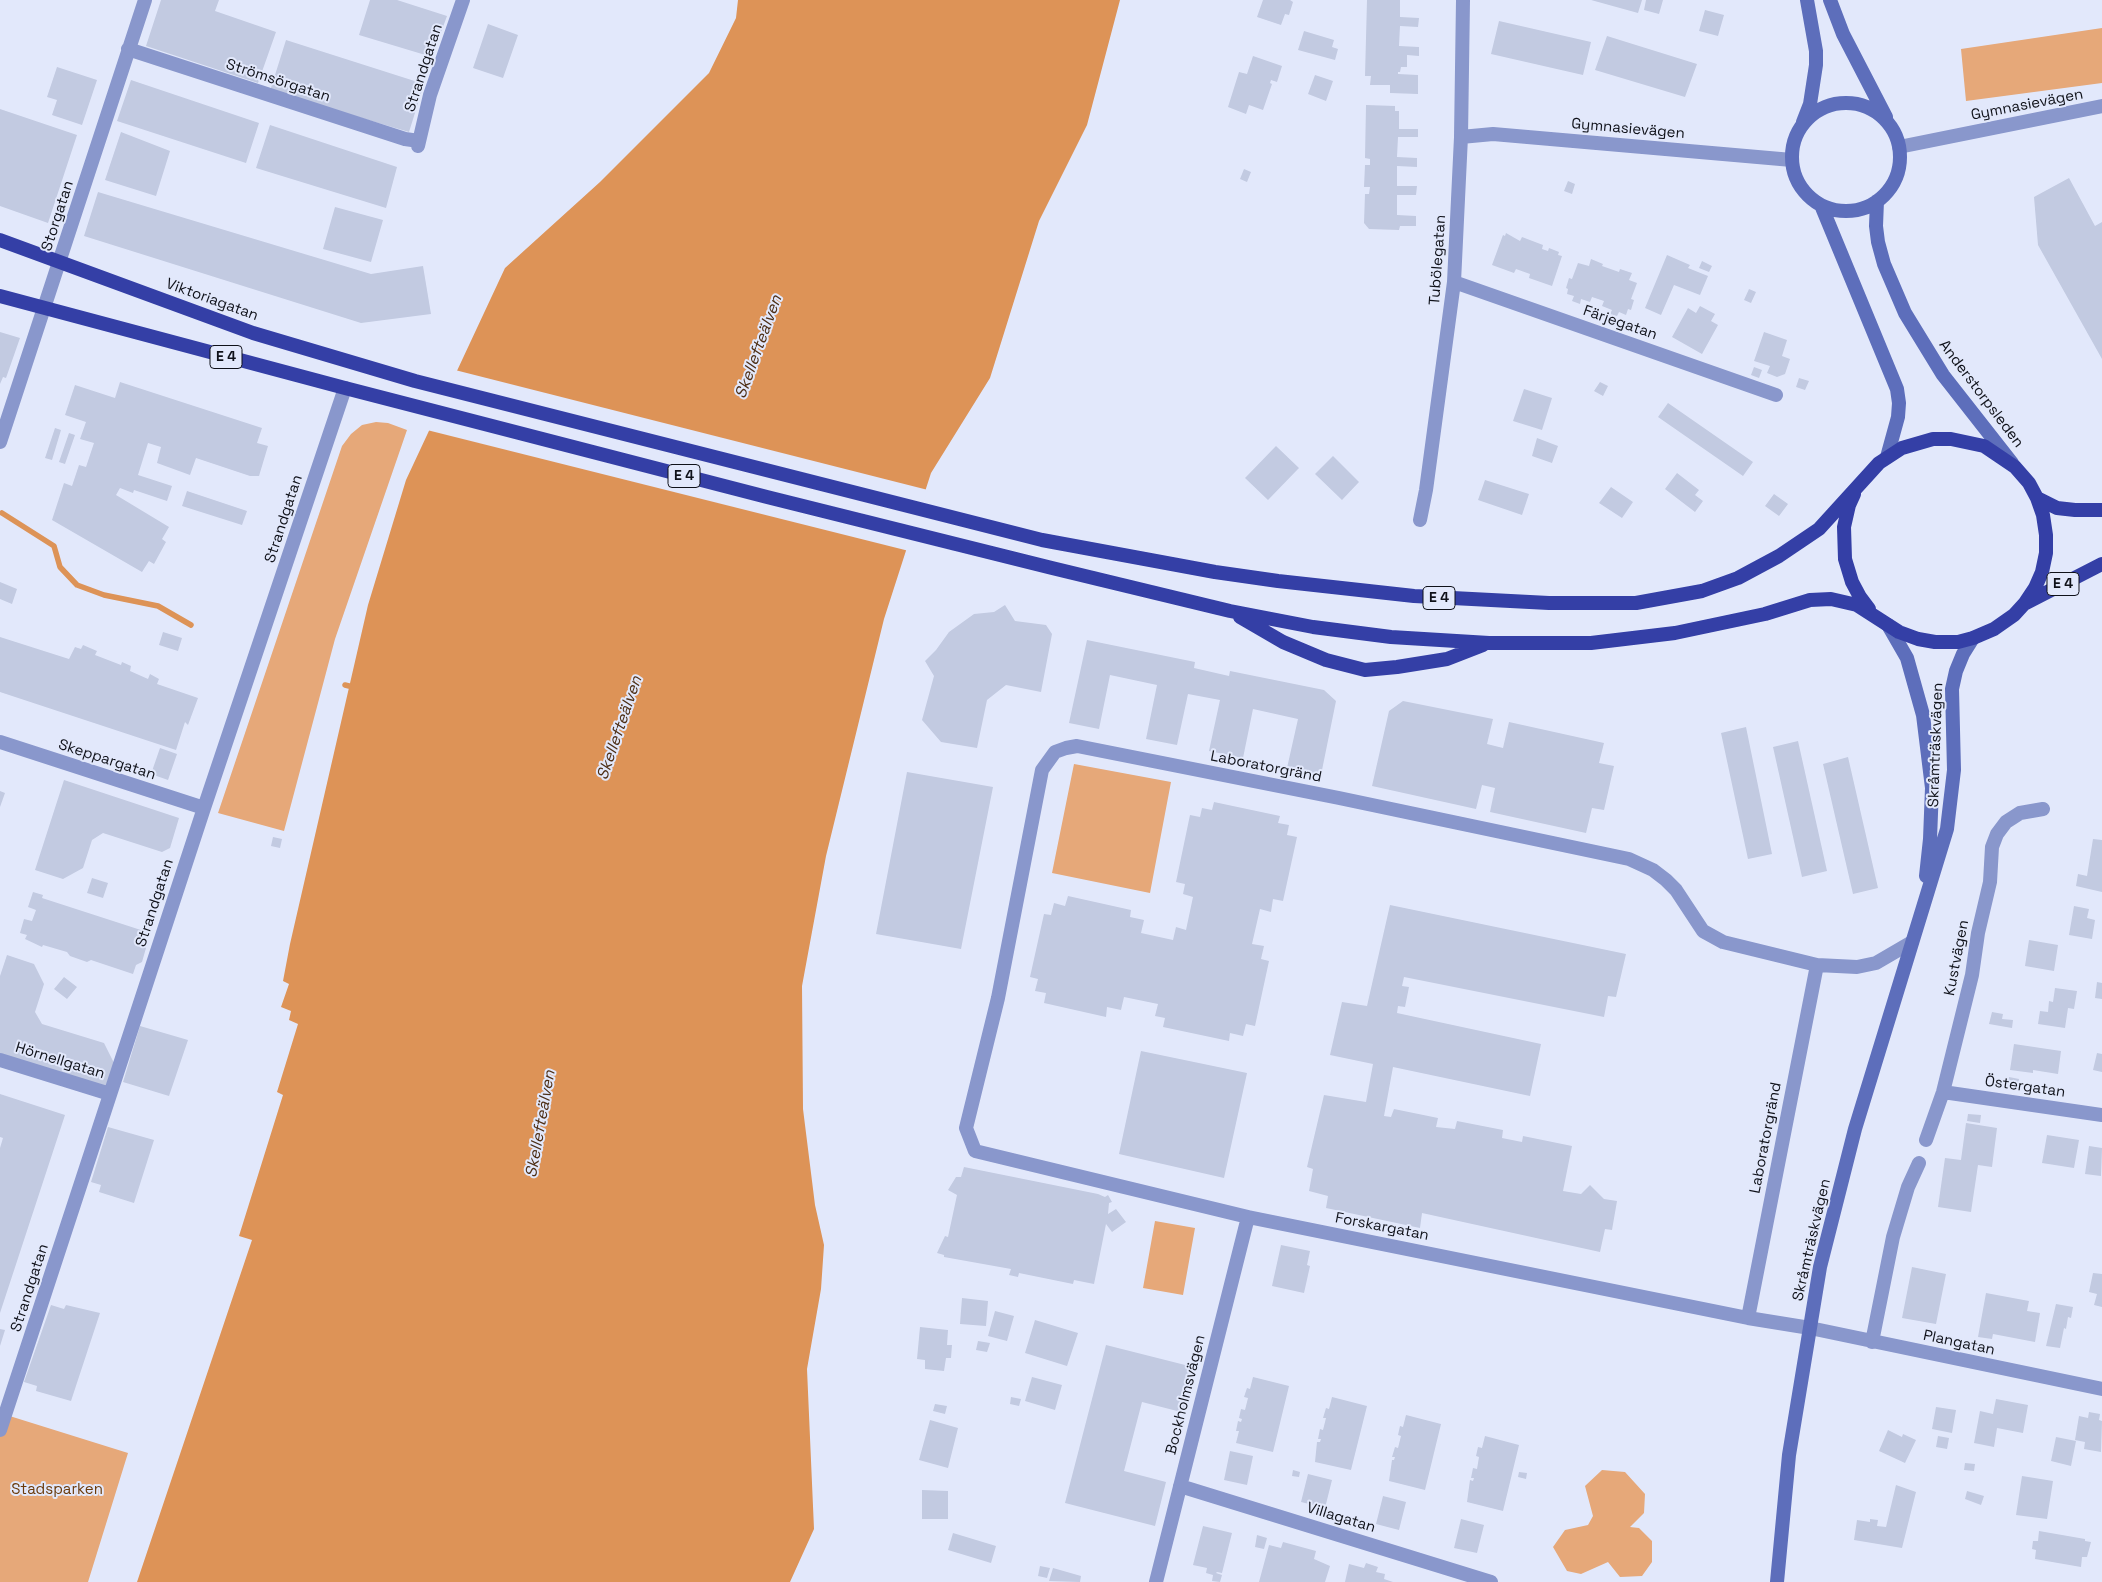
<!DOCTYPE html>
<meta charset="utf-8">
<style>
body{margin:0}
canvas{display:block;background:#e2e8fb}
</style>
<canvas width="2102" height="1582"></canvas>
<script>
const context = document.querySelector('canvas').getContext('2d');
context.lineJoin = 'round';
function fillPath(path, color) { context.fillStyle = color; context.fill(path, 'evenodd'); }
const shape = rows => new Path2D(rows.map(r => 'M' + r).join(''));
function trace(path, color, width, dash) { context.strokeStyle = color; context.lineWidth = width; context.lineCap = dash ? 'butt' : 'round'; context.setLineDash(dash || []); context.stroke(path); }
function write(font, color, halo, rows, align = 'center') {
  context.font = font + ' "Space Grotesk",sans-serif'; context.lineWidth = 4; context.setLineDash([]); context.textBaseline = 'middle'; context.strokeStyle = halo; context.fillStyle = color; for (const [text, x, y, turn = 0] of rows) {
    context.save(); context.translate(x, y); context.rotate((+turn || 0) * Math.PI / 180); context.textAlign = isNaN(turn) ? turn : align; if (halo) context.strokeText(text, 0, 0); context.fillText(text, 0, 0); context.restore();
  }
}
const green = shape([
 [2102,28,2102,83,1966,101,1961,49],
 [376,422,388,423,407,430,335,639,284,831,218,813,342,446,351,434,362,425],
 [1074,764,1171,782,1150,893,1052,873],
 [1155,1221,1195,1228,1183,1295,1143,1288],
 [0,1413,128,1453,88,1582,0,1582],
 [1602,1470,1625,1472,1645,1494,1644,1513,1630,1527,1639,1528,1652,1541,1652,1562,1642,1576,1620,1577,1608,1562,1581,1574,1567,1571,1553,1547,1565,1530,1588,1525,1593,1516,1585,1486]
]);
const water = shape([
 [738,0,1120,0,1087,125,1039,221,990,378,931,473,884,619,826,856,802,986,803,1109,815,1205,824,1245,821,1289,807,1369,814,1529,790,1582,137,1582,252,1240,239,1236,283,1095,277,1092,298,1024,289,1020,291,1011,281,1007,289,984,283,981,290,944,368,605,406,480,505,268,600,182,709,73,736,18]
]);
const pier = shape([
 [455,370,928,490,909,551,427,430]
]);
const stream = shape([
 [2,513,54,546,60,567,77,585,104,595,158,606,191,625],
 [345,685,349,686]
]);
const building = shape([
 [161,0,219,0,215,11,276,32,258,83,146,46],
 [370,0,397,0,447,16,432,57,359,35],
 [1263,0,1290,0,1293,2,1289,15,1285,14,1281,25,1257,17],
 [1367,0,1400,0,1400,17,1419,18,1418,27,1400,26,1399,46,1419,47,1419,56,1407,55,1407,67,1401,67,1400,72,1398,72,1398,74,1418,75,1418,94,1390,93,1390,85,1370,85,1371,76,1365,76],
 [1591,0,1642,0,1638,13],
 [1646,0,1663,0,1659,14,1644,10],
 [1705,10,1724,15,1718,36,1699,31],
 [1499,21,1591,42,1583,75,1491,54],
 [488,24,518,35,503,78,473,68],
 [1304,31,1334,40,1332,47,1338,49,1335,60,1298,50],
 [1607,36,1697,64,1685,97,1595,70],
 [286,40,424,84,409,132,270,91],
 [1253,56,1282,66,1277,82,1271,80,1270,83,1272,84,1263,110,1249,105,1246,114,1228,107,1239,72,1247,74],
 [57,67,97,80,82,125,52,115,57,100,47,97],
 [1315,75,1333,81,1326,101,1308,94],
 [131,80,259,123,246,163,117,121],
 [1366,105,1395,106,1395,111,1399,111,1399,129,1418,129,1418,137,1398,137,1397,157,1417,158,1417,167,1397,166,1397,186,1417,186,1416,195,1397,195,1397,215,1416,216,1416,226,1400,226,1399,230,1369,229,1364,223,1365,194,1369,194,1370,187,1364,187,1365,165,1370,165,1370,159,1365,158],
 [0,109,77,135,48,223,0,206],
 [270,125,397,167,386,208,256,168],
 [121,132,170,151,156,196,105,180],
 [1244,169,1251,172,1247,182,1240,179],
 [2069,178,2095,226,2102,222,2102,359,2038,245,2034,197],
 [1568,181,1575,184,1572,194,1564,191],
 [98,192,371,274,423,266,431,314,361,323,84,236],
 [335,207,383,220,371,262,323,249],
 [1506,233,1520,241,1522,237,1543,245,1542,249,1548,251,1549,248,1559,252,1558,255,1562,256,1552,286,1529,278,1530,274,1516,269,1514,273,1492,265,1503,235,1505,236],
 [1667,255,1690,265,1688,268,1708,276,1700,295,1674,285,1661,315,1645,308],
 [1591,259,1603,264,1602,266,1619,272,1620,269,1632,273,1629,280,1637,283,1631,299,1634,300,1631,310,1628,309,1626,315,1619,312,1617,316,1610,314,1612,310,1602,306,1604,301,1592,297,1590,302,1581,299,1580,304,1572,301,1574,296,1567,294,1568,289,1566,288,1569,278,1572,279,1578,263,1589,266],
 [1702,261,1712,266,1709,272,1699,268],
 [1749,289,1756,292,1751,303,1744,300],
 [1700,306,1715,314,1711,321,1718,325,1702,354,1672,337,1688,308,1696,313],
 [0,332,20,338,6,378,3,377,0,384],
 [1764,332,1787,340,1782,356,1790,359,1785,374,1777,377,1767,373,1770,366,1754,361],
 [1754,367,1762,370,1759,378,1751,375],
 [1799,378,1809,381,1805,390,1796,387],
 [120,382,262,428,257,443,268,446,259,476,250,476,196,458,190,475,157,463,161,447,148,443,138,475,172,486,167,501,134,490,133,493,120,488,116,495,169,527,162,539,166,542,154,564,149,561,142,572,52,520,64,483,72,486,79,465,86,467,94,443,80,439,86,422,65,415,75,385,115,398],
 [1600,382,1608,386,1603,396,1594,391],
 [1524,389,1552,398,1542,430,1513,421],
 [1668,403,1753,462,1743,476,1658,417],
 [55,428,61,430,52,460,45,458],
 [69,433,75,435,65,464,59,462],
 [1537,438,1558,446,1552,463,1532,456],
 [1276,446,1299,468,1268,500,1245,478],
 [1333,456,1359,482,1342,500,1315,474],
 [1677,473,1699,490,1695,495,1703,501,1695,512,1665,489],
 [1485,480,1529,494,1522,515,1478,500],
 [1611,487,1633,502,1622,518,1599,503],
 [187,491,247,511,242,525,182,506],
 [1774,494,1788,504,1779,516,1765,506],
 [0,582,17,589,12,604,0,599],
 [1005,605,1015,621,1046,625,1052,634,1041,692,1006,685,987,700,977,748,941,742,922,720,934,676,925,661,936,650,949,632,974,614,994,612],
 [163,632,182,638,178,651,159,645],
 [0,637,69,659,75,647,81,649,83,645,97,651,95,655,121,665,122,662,131,666,130,671,148,679,150,674,159,679,157,684,198,698,188,725,185,722,176,750,0,692],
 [1087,640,1195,662,1194,668,1229,676,1230,671,1324,690,1336,701,1321,775,1287,768,1298,719,1253,709,1243,758,1209,751,1220,700,1188,694,1177,745,1146,739,1157,685,1110,675,1099,729,1069,723],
 [1403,701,1493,719,1487,744,1503,748,1509,722,1604,743,1599,763,1614,766,1604,810,1592,808,1586,833,1490,812,1495,788,1482,785,1476,809,1372,786,1389,711],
 [1746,727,1772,854,1748,859,1721,733],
 [1798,741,1827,871,1802,877,1773,747],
 [160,748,177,754,168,780,151,774],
 [1848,757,1878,888,1853,894,1823,764],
 [907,772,993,787,961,949,876,934],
 [64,780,179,818,170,848,162,852,103,833,92,840,83,868,63,879,35,870],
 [0,791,5,793,0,807],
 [1214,802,1280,816,1278,823,1289,825,1287,835,1297,837,1283,901,1273,899,1271,912,1260,909,1252,944,1264,946,1261,959,1269,961,1255,1026,1246,1024,1243,1036,1230,1033,1229,1041,1163,1027,1165,1018,1155,1016,1158,1004,1124,997,1121,1010,1107,1007,1106,1017,1044,1003,1046,993,1035,991,1038,979,1030,977,1044,914,1051,915,1054,903,1065,906,1068,896,1131,910,1130,917,1144,920,1141,933,1173,940,1176,927,1186,930,1193,897,1183,894,1185,884,1176,882,1190,815,1200,817,1202,808,1212,810],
 [273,837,282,839,280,848,271,846],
 [2093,839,2102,840,2102,892,2076,886,2078,874,2087,876],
 [92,878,108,883,103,898,87,893],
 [33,892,43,895,42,898,147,932,143,943,146,948,142,962,136,965,133,974,91,960,87,962,70,956,67,952,43,945,42,947,25,939,27,935,20,933,24,919,32,921,36,910,28,907],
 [1390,905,1626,954,1616,997,1608,996,1604,1017,1404,977,1402,986,1409,987,1405,1007,1398,1006,1397,1013,1541,1044,1530,1096,1393,1067,1384,1116,1391,1117,1394,1109,1438,1118,1436,1127,1455,1129,1457,1121,1503,1130,1502,1138,1522,1142,1523,1136,1572,1146,1563,1191,1581,1194,1590,1185,1604,1199,1617,1201,1612,1230,1605,1229,1600,1252,1422,1213,1420,1228,1326,1208,1328,1196,1309,1191,1313,1169,1307,1167,1324,1095,1366,1102,1373,1064,1330,1055,1342,1002,1367,1006],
 [2074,906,2089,909,2087,918,2095,920,2092,939,2069,935],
 [2029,940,2058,945,2054,971,2025,966],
 [7,955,34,964,44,984,35,1012,42,1024,104,1043,114,1063,105,1089,0,1056,0,976],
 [64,977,77,987,67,999,54,989],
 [2097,982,2102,983,2102,999,2095,998],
 [2055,988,2077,991,2074,1009,2068,1008,2065,1028,2038,1024,2040,1011,2048,1012,2049,1001,2053,1002],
 [1992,1012,2003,1014,2002,1019,2013,1020,2012,1028,1989,1024],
 [140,1026,188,1040,169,1096,123,1082],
 [2014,1044,2061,1051,2058,1074,2033,1070,2033,1073,2010,1070],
 [1141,1051,1247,1073,1224,1178,1119,1154],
 [2097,1053,2102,1054,2102,1072,2093,1070],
 [2009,1077,2019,1079,2018,1086,2008,1085],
 [0,1094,65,1115,0,1313,0,1148,3,1138,0,1137],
 [1968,1114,1981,1115,1980,1123,1967,1121],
 [1966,1123,1997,1128,1992,1167,1978,1165,1971,1212,1938,1207,1945,1158,1961,1160],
 [108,1127,154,1140,134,1203,99,1192,101,1185,91,1182],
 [2047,1135,2079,1140,2074,1168,2042,1163],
 [2089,1146,2102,1148,2101,1176,2085,1174],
 [964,1167,1098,1194,1105,1197,1108,1195,1112,1202,1109,1203,1108,1214,1116,1209,1126,1222,1112,1232,1106,1224,1094,1284,1074,1280,1073,1284,1019,1273,1018,1277,1009,1275,1011,1269,944,1257,944,1255,937,1253,945,1236,948,1237,957,1195,948,1190,956,1177,961,1177],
 [1281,1245,1310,1251,1307,1265,1310,1266,1304,1293,1272,1286],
 [1912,1267,1946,1274,1936,1324,1902,1318],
 [2093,1273,2102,1274,2102,1307,2094,1305,2097,1294,2089,1292],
 [1986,1293,2029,1301,2027,1311,2040,1313,2035,1342,1993,1334,1992,1339,1978,1337],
 [962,1298,988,1301,986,1326,960,1324],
 [2056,1304,2073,1307,2071,1318,2068,1317,2066,1329,2064,1328,2060,1348,2046,1346],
 [51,1305,64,1309,66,1305,100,1313,71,1401,36,1391,37,1386,24,1382],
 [995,1311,1014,1316,1007,1341,988,1336],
 [1035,1320,1078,1333,1067,1366,1025,1353],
 [920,1327,948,1330,947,1345,952,1345,951,1358,946,1358,944,1371,925,1369,925,1360,917,1359],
 [0,1329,5,1330,0,1346],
 [978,1341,990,1343,987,1352,976,1350],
 [1106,1345,1197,1368,1185,1413,1142,1402,1124,1471,1166,1482,1155,1526,1065,1503],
 [1032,1377,1062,1385,1055,1410,1025,1401],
 [1253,1377,1289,1386,1273,1452,1236,1443,1239,1431,1236,1431,1238,1421,1241,1422,1242,1419,1239,1418,1241,1409,1245,1410,1248,1398,1244,1397,1247,1388,1250,1389],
 [1011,1397,1021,1399,1019,1406,1010,1404],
 [1332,1397,1367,1406,1351,1470,1315,1462,1317,1442,1320,1442,1321,1439,1318,1439,1320,1429,1323,1430,1326,1418,1323,1418,1326,1408,1329,1409],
 [1996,1399,2028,1405,2023,1433,1997,1428,1994,1447,1974,1443,1980,1411,1993,1414],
 [935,1404,947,1406,945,1414,933,1411],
 [1936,1407,1956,1410,1952,1433,1932,1429],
 [2089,1412,2100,1414,2099,1420,2102,1421,2101,1452,2084,1449,2085,1442,2075,1440,2079,1416,2088,1418],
 [1406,1415,1441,1424,1425,1490,1389,1481,1392,1460,1394,1460,1395,1457,1392,1457,1395,1447,1398,1448,1401,1436,1398,1435,1400,1426,1403,1427],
 [930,1420,958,1428,948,1468,919,1460],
 [1888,1430,1902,1437,1903,1434,1916,1440,1905,1463,1879,1451],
 [1485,1436,1519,1445,1503,1511,1467,1502,1470,1480,1473,1481,1474,1478,1471,1478,1473,1468,1477,1469,1479,1457,1476,1456,1478,1447,1482,1448],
 [1938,1436,1949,1438,1947,1449,1936,1447],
 [2056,1437,2076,1441,2071,1466,2051,1461],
 [1230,1451,1253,1456,1247,1485,1224,1480],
 [1965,1463,1975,1464,1974,1471,1964,1470],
 [1293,1470,1300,1472,1299,1477,1292,1476],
 [1519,1472,1527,1473,1526,1479,1518,1477],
 [1308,1474,1332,1480,1325,1508,1301,1502],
 [2022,1476,2053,1481,2047,1519,2016,1515],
 [1896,1485,1916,1492,1902,1548,1854,1540,1857,1520,1870,1522,1870,1519,1878,1520,1877,1526,1886,1527],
 [922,1490,948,1491,948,1519,922,1519],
 [1967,1491,1984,1496,1981,1505,1965,1499],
 [1383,1496,1406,1502,1399,1530,1376,1524],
 [1461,1519,1484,1525,1477,1553,1454,1548],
 [1203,1526,1232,1533,1222,1573,1217,1572,1216,1573,1222,1575,1220,1582,1212,1581,1213,1575,1206,1573,1207,1568,1193,1565],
 [2039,1531,2085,1539,2085,1541,2091,1542,2087,1557,2082,1557,2081,1567,2035,1559,2036,1550,2032,1549,2033,1541,2038,1541],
 [953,1533,996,1546,991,1563,948,1550],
 [1257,1535,1267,1538,1264,1549,1255,1547],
 [1283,1542,1316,1551,1314,1559,1330,1566,1325,1582,1259,1582,1269,1545,1281,1548],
 [1366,1563,1378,1567,1376,1572,1385,1574,1384,1579,1393,1582,1345,1582,1349,1564,1364,1568],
 [1040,1566,1050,1568,1047,1578,1038,1576],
 [1053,1568,1081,1576,1080,1582,1049,1581]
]);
const minor = shape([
 [128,49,405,139,419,141],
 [1461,137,1493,134,1792,160],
 [418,146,430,95,463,0],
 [1454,282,1776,395],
 [0,442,145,0],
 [1420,520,1426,490,1454,282,1461,137,1463,0],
 [0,742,204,808],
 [1817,965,1857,967,1876,963,1912,942],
 [0,1060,110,1094],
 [1943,1092,2102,1115],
 [1926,1140,1943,1092,1972,975,1978,933,1990,882,1992,847,1997,834,2006,822,2020,813,2043,809],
 [1748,1318,1817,965,1723,942,1703,931,1676,890,1666,880,1653,870,1629,859,1339,798,1077,746,1066,748,1055,752,1042,770,998,998,966,1128,975,1151,1248,1217,1748,1318,1810,1328,2102,1389],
 [1872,1342,1893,1237,1908,1187,1919,1163],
 [0,1430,204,808,345,388],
 [1180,1486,1491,1582],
 [1156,1582,1248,1217]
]);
const tertiary = shape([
 [1899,147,2102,106]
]);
const secondary = shape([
 [1830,0,1843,34,1886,117],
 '1792 157a54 54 0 1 1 108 0a54 54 0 1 1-108 0Z',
 [1803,122,1810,104,1816,65,1816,51,1807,0],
 [1877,201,1876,226,1878,242,1884,264,1905,313,1943,375,2012,463],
 [1821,205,1897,389,1899,403,1898,417,1887,457],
 [1888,625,1907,658,1923,715,1932,788,1930,839,1926,876],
 [1777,1582,1789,1455,1820,1267,1855,1129,1947,829,1954,770,1952,689,1956,671,1963,654,1973,638]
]);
const trunk = shape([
 [0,240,253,333,415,381,1042,540,1215,572,1278,581,1414,596,1549,603,1636,603,1702,591,1738,578,1779,556,1819,529,1879,463,1902,448,1933,439,1951,439,1984,446,2015,467,2029,483,2037,498,2043,515,2046,535,2046,553,2042,572,2035,588,2025,603,2014,615,1994,629,1973,638,1958,642,1935,642,1918,639,1899,632,1857,605,1831,599,1810,600,1765,614,1675,633,1591,643,1489,643,1391,637,1313,627,1230,611,1052,568,767,497,345,388,0,296],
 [1854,494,1849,505,1844,527,1845,559,1852,582,1860,597,1869,609],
 [2037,498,2057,508,2075,510,2102,510],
 [2026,603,2102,564],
 [1240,617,1283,642,1326,660,1365,670,1397,667,1447,659,1483,645]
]);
const shields = [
 [226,357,32],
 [684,476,32],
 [2063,584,32],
 [1439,598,32]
];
const shieldNames = [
 ["E 4",226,357],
 ["E 4",684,476],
 ["E 4",2063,584],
 ["E 4",1439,598]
];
const streetNames = [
 ["Strandgatan",424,68,-72],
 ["Strömsörgatan",278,81,18],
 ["Gymnasievägen",2027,105,-11],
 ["Gymnasievägen",1628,129,5],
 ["Storgatan",58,216,-72],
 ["Tubölegatan",1438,260,-86],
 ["Viktoriagatan",212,300,20],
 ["Färjegatan",1620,323,19],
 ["Anderstorpsleden",1981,394,53],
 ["Strandgatan",284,519,-72],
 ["Skråmträskvägen",1936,745,-88],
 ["Skeppargatan",107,760,18],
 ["Laboratorgränd",1266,767,11],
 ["Strandgatan",155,903,-72],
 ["Kustvägen",1957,958,-79],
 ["Hörnellgatan",60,1061,17],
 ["Östergatan",2025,1087,8],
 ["Laboratorgränd",1766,1138,-79],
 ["Forskargatan",1382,1227,11],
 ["Skråmträskvägen",1812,1240,-77],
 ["Strandgatan",30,1288,-72],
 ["Plangatan",1959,1343,12],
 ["Bockholmsvägen",1186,1395,-76],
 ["Villagatan",1341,1518,17]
];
const parkNames = [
 ["Stadsparken",57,1490]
];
const waterNames = [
 ["Skellefteälven",759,347,-70],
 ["Skellefteälven",620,728,-71],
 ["Skellefteälven",541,1124,-80]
];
fillPath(green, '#e6a879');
fillPath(water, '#dd9357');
fillPath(pier, '#e2e8fb');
trace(stream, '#dd9357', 5.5);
fillPath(building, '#c2cae1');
trace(minor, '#8997cc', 14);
trace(tertiary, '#8997cc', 14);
trace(secondary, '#5d6ebb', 14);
trace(trunk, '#343fa6', 14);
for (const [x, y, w] of shields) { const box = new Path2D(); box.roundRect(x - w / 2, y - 11.5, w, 23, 4); context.fillStyle = '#e2e8fb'; context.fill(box); trace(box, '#0f1119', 1); }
write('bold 14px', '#0f1119', null, shieldNames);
write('15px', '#0f1119', '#e2e8fb', streetNames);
write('15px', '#6a3a0b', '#e2e8fb', parkNames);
write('italic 16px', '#4d2e15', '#e2e8fb', waterNames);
</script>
